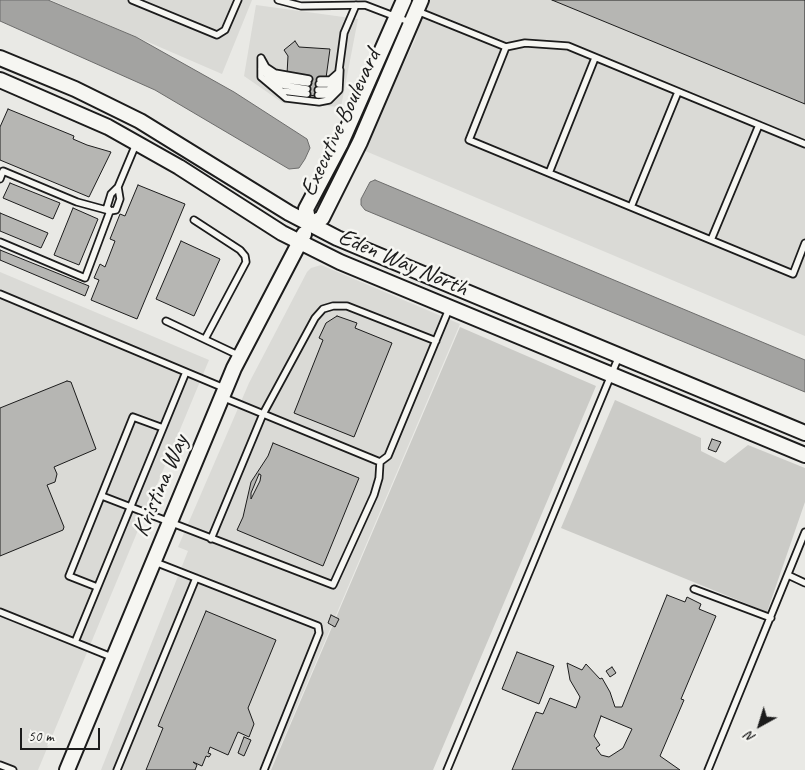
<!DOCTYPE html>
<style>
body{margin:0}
#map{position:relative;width:805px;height:770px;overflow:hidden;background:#e9e9e5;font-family:Caveat,sans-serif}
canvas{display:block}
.north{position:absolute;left:735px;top:700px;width:50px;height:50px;-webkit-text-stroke:4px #f6f6f2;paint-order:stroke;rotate:219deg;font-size:14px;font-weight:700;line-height:20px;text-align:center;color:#1c1c1c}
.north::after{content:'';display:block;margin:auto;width:18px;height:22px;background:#1c1c1c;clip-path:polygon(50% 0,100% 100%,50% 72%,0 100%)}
.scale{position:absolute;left:20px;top:728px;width:80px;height:22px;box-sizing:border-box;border:2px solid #1c1c1c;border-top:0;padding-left:6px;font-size:15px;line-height:18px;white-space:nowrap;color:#1c1c1c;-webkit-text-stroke:4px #f6f6f2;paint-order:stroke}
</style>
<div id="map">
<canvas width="805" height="770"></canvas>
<div class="north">N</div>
<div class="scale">50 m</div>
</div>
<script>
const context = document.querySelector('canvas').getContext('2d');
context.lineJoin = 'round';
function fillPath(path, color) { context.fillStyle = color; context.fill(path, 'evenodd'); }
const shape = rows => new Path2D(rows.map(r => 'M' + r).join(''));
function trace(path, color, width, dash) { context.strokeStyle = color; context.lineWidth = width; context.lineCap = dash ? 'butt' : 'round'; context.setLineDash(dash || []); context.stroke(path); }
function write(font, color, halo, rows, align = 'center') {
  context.font = font + ' Caveat,sans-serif'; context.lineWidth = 5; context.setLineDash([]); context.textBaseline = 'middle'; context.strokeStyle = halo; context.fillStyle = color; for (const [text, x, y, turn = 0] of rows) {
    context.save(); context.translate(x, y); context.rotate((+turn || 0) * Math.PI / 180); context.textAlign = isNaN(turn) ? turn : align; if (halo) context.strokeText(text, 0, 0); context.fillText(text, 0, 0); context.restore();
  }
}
const built = shape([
 [51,0,252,0,222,74],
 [427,0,805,0,805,336,363,150,415,40],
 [256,5,358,19,341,107,283,103,244,76],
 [321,265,460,324,270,770,101,770,188,551,178,547,249,383,307,272,311,268],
 [0,272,209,360,38,770,0,770]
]);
const green = shape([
 [460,327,596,386,433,770,271,770],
 [615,400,701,438,701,451,725,463,748,445,805,468,805,502,767,612,561,528]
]);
const water = shape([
 [0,0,48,0,136,37,234,92,307,139,310,148,305,159,299,168,289,169,155,90,0,21,0,0],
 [375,180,805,360,805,392,365,210,361,205,361,199,370,182,375,180]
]);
const building = shape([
 [552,0,805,0,805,104,552,0],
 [295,41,299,47,330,49,326,78,320,77,318,96,307,95,309,77,287,74,288,56,284,50,295,41],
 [8,109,74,136,73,139,87,145,111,152,89,197,0,160,0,127,8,109],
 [10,183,60,203,53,219,3,198,10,183],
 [138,185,185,204,137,319,91,300,99,280,94,278,100,264,105,267,115,241,110,239,120,214,125,216,138,185],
 [73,208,98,219,79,265,54,255,73,208],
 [0,213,48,233,41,248,0,231,0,213],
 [181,241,220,259,194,316,156,299,181,241],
 [0,250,89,286,85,296,0,260,0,250],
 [337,316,357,323,355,328,392,343,354,437,294,413,323,340,319,338,326,323,337,316],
 [67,381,71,382,96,449,54,467,57,474,55,482,47,485,64,527,63,530,0,556,0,408,67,381],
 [712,439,721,442,716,452,708,449,712,439],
 [273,443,359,478,323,566,237,530,243,517,251,482,268,456,273,443],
 [259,474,261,475,260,481,251,499,251,493,259,474],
 [667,595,685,602,687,597,701,604,699,609,716,616,681,699,684,700,660,756,680,770,512,770,536,712,543,714,550,698,576,708,580,697,570,680,567,663,582,670,586,664,600,679,602,678,610,692,615,707,622,707,667,595],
 [601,716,632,729,623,748,609,757,601,755,596,748,600,745,594,736,601,716],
 [206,611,276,640,248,708,254,724,249,737,238,732,228,755,210,747,208,753,211,754,209,757,206,756,202,766,193,762,197,765,195,770,146,770,163,728,158,726,206,611],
 [331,615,339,619,335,627,328,623,331,615],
 [517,652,554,666,539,704,502,689,517,652],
 [612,667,616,673,610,677,606,671,612,667],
 [244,737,251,740,244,756,238,753,244,737]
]);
const service = shape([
 [132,0,217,35,225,30,238,0],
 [278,0,301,6,365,5,412,23],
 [417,11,506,47,525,43,568,46,805,144],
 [506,47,469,140,793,274,805,243],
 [261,58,261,77,286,98,319,102,329,100,339,90,340,70],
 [261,58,266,67,275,73,309,79],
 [261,69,276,84,307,89],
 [267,73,278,79,308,83],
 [320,80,330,80,339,72],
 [319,84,330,84,336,80],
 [277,88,282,91,307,94],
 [318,90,328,90,335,86],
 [318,95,328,95,337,85,344,33,356,5],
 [549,173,595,58],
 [0,179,3,171,77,202,110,211,85,278,0,242],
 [118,187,111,194,107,207,110,211,116,210,120,199,118,187,136,144],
 [631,207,678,92],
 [194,220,240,250,245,256,246,262,205,339],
 [711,240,759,125],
 [0,294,224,388],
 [166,321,240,356],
 [222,397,380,462,388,456,449,309],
 [102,496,333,585,374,495,379,478,380,462],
 [211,539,263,414,315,318,323,309,333,306,347,306,436,341],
 [155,562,318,626,319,633,264,770],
 [788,575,805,583],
 [97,587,69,576,133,417,163,428],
 [694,589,771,618],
 [0,612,114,658],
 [75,642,186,372],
 [0,765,13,770],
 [117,770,196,578],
 [447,770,619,356],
 [708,770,805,532]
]);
const tertiary = shape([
 [0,58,75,89,140,121,289,213,337,238,805,433],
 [0,80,108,127,179,167,282,233,340,262,805,455],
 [309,225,322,218,360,142,421,0],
 [309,225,306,209,341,143,404,0],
 [67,770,234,368,304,234]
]);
const streetNames = [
 ["Executive Boulevard",341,123,-65],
 ["Eden Way North",403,263,23],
 ["Kristina Way",161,486,-67]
];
fillPath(built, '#dadad6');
fillPath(green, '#cbcbc7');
fillPath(water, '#a3a3a1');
trace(water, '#6d6d6c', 1);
fillPath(building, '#b6b6b3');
trace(building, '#1c1c1c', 1);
trace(service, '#1c1c1c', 9);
trace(tertiary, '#1c1c1c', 18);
trace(service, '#f6f6f2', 5.5);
trace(tertiary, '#f6f6f2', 14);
write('24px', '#1c1c1c', '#f6f6f2', streetNames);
</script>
